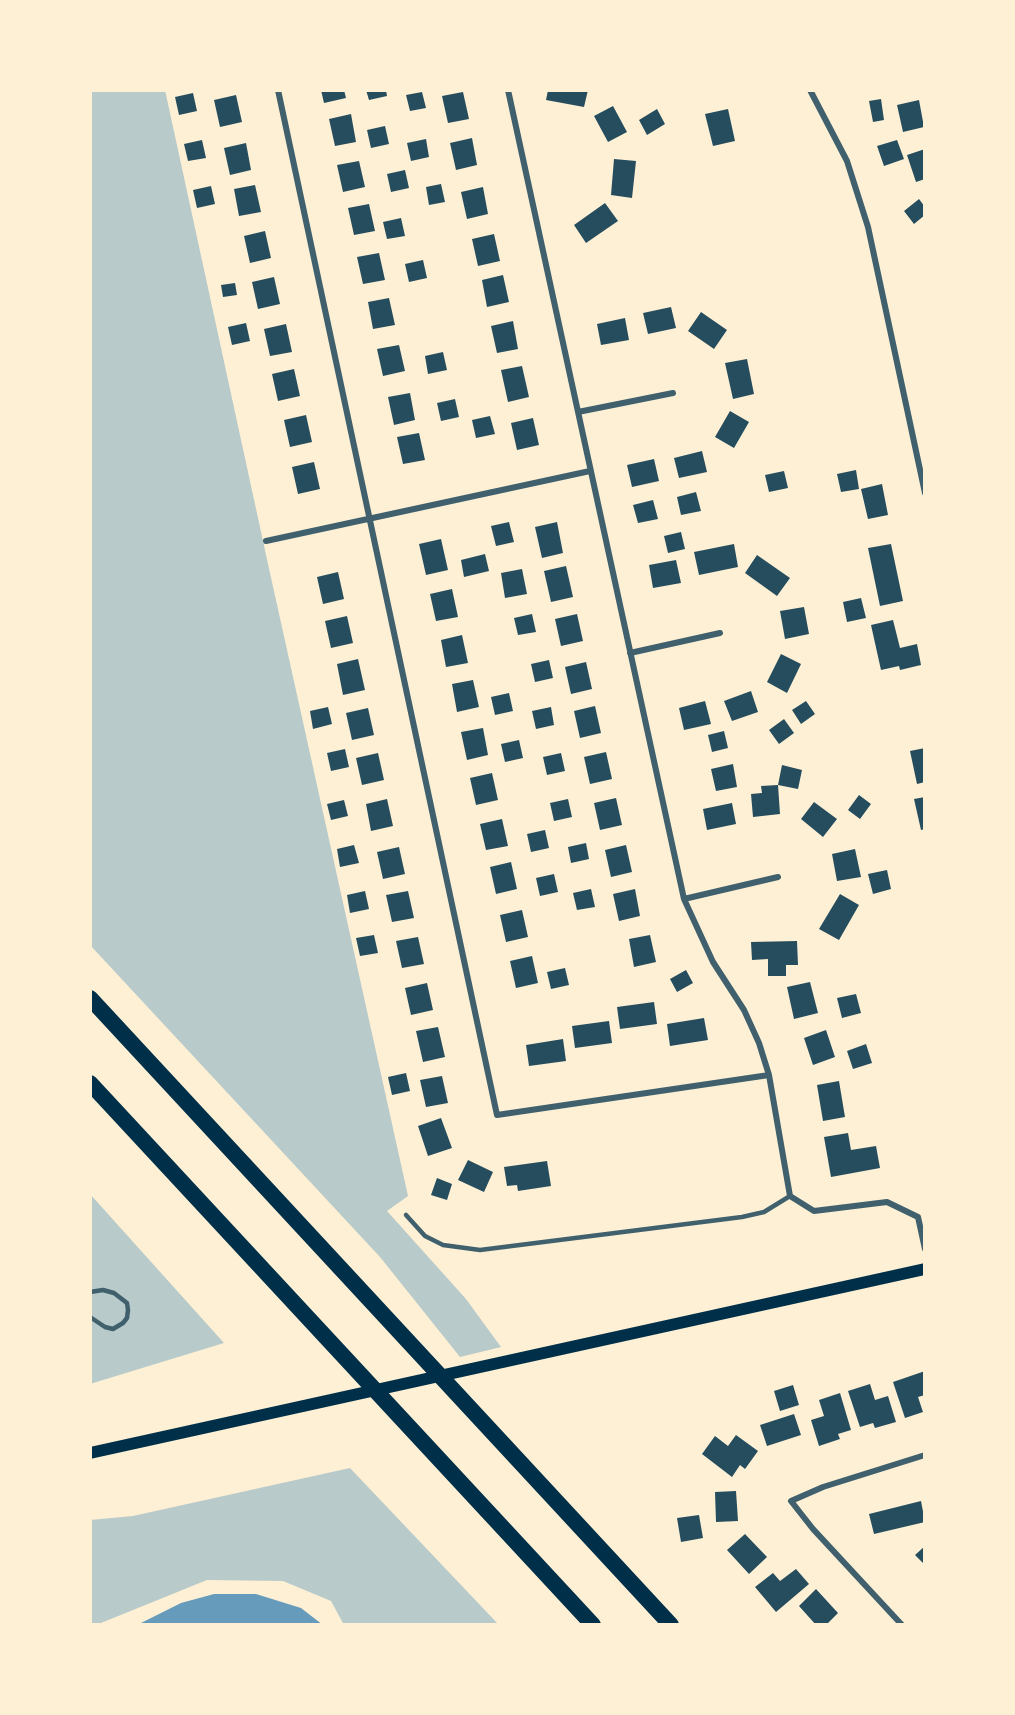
<!DOCTYPE html>
<style>
body{margin:0}
#map{position:relative;width:1015px;height:1715px;overflow:hidden;background:#fdf0d5;font-family:Helvetica,sans-serif}
canvas{display:block}
.frame{position:absolute;inset:0;border:92px solid #fdf0d5;pointer-events:none}
</style>
<div id="map">
<canvas width="1015" height="1715"></canvas>
<div class="frame"></div>
</div>
<script>
const context = document.querySelector('canvas').getContext('2d');
context.lineJoin = 'round';
function fillPath(path, color) { context.fillStyle = color; context.fill(path, 'evenodd'); }
const shape = rows => new Path2D(rows.map(r => 'M' + r).join(''));
function trace(path, color, width, dash) { context.strokeStyle = color; context.lineWidth = width; context.lineCap = dash ? 'butt' : 'round'; context.setLineDash(dash || []); context.stroke(path); }
const green = shape([
 [90,90,165,90,268,564,408,1196,387,1211,466,1299,501,1347,460,1357,380,1257,90,945],
 [90,1194,224,1343,90,1384],
 [350,1468,499,1625,344,1625,331,1601,283,1581,207,1580,96,1625,90,1625,90,1520,133,1516]
]);
const water = shape([
 [214,1594,256,1594,301,1608,323,1625,137,1625,181,1603]
]);
const building = shape([
 [321,90,344,90,346,98,324,103],
 [366,90,386,90,387,96,369,100],
 [548,90,588,90,584,107,546,100],
 [422,92,426,108,410,111,406,95],
 [463,92,469,119,448,123,442,96],
 [193,93,197,111,179,115,175,97],
 [236,95,242,122,220,127,214,100],
 [881,99,884,120,873,122,869,101],
 [919,100,924,127,903,132,897,105],
 [613,106,627,132,608,142,594,116],
 [657,109,665,124,647,135,639,120],
 [728,109,735,141,713,146,705,114],
 [351,114,356,142,335,146,329,119],
 [385,126,389,144,371,148,367,130],
 [472,138,477,165,456,170,450,143],
 [426,139,429,157,411,161,407,143],
 [202,140,206,158,188,161,184,144],
 [897,140,904,159,884,166,877,146],
 [246,143,251,170,230,175,224,148],
 [925,149,925,179,916,182,907,155],
 [614,159,636,161,632,198,611,195],
 [359,161,365,187,343,192,337,165],
 [405,170,409,188,391,192,387,174],
 [441,184,445,202,429,205,426,187],
 [255,185,261,212,239,216,234,189],
 [211,186,215,204,197,208,193,190],
 [483,187,488,214,467,219,461,192],
 [919,199,925,207,925,215,914,224,904,211],
 [605,203,618,221,586,243,574,225],
 [369,204,375,231,354,235,348,208],
 [401,218,405,236,387,239,383,222],
 [265,231,271,258,250,263,244,236],
 [494,234,500,261,478,266,472,239],
 [379,253,385,280,363,284,357,257],
 [423,260,427,278,409,282,405,264],
 [503,275,509,302,487,307,482,280],
 [274,277,280,304,258,309,252,282],
 [235,283,237,295,223,297,221,285],
 [389,298,395,325,373,329,368,302],
 [671,307,676,328,648,334,643,313],
 [701,312,727,330,714,349,688,331],
 [625,318,629,340,601,345,597,324],
 [513,321,518,349,497,353,491,326],
 [246,323,250,341,232,345,228,327],
 [286,324,292,352,270,356,264,329],
 [399,345,405,371,383,376,377,349],
 [443,352,447,370,428,374,425,356],
 [747,359,754,394,733,399,725,363],
 [522,366,529,397,508,402,501,370],
 [294,369,300,396,278,401,272,374],
 [410,393,415,420,394,425,388,397],
 [455,399,459,417,441,421,437,403],
 [730,411,749,422,734,448,715,437],
 [306,415,312,442,290,447,284,420],
 [490,416,495,434,476,438,472,420],
 [533,418,539,445,517,450,511,423],
 [419,433,425,460,403,464,397,437],
 [702,451,707,472,679,478,674,458],
 [654,459,659,481,632,487,627,465],
 [314,462,320,489,298,494,292,467],
 [856,470,859,489,841,492,837,474],
 [784,471,788,488,769,492,765,475],
 [882,484,888,515,868,519,861,489],
 [696,492,701,511,681,515,677,497],
 [653,500,658,519,638,523,633,505],
 [509,522,514,542,496,546,491,526],
 [557,522,563,553,542,558,535,527],
 [681,532,685,549,668,553,664,536],
 [441,539,448,570,426,575,419,544],
 [734,544,738,567,699,575,694,552],
 [891,544,903,601,880,606,868,548],
 [485,554,489,571,464,577,461,560],
 [757,555,790,578,777,596,745,573],
 [676,560,681,583,653,588,649,565],
 [566,566,573,597,551,602,544,571],
 [522,569,527,594,505,598,501,573],
 [338,572,344,599,323,604,317,577],
 [452,589,458,617,436,621,430,594],
 [861,598,866,618,847,622,843,602],
 [804,607,809,634,785,639,780,611],
 [532,614,536,632,518,635,514,618],
 [577,614,583,641,561,646,555,619],
 [347,616,353,643,331,648,325,621],
 [893,620,900,648,917,644,921,665,900,670,899,666,881,670,871,625],
 [462,635,468,663,446,667,441,640],
 [781,654,801,664,787,693,767,682],
 [358,659,365,690,343,695,337,664],
 [549,660,553,678,535,682,531,664],
 [586,662,592,689,571,694,565,667],
 [473,680,479,707,457,712,452,684],
 [751,691,758,712,732,721,724,701],
 [509,693,513,711,495,715,491,697],
 [705,701,711,724,684,730,679,708],
 [806,701,815,714,801,724,792,710],
 [595,706,601,733,580,738,574,711],
 [328,707,332,724,313,729,310,711],
 [551,707,554,725,536,729,532,711],
 [368,708,374,735,352,740,346,713],
 [784,719,794,733,779,744,769,730],
 [483,728,488,755,467,760,461,732],
 [724,731,728,748,712,752,708,735],
 [519,740,523,758,505,762,501,744],
 [925,748,925,782,917,784,910,751],
 [345,749,349,767,331,771,327,753],
 [606,752,612,779,590,784,584,757],
 [378,753,384,780,362,785,356,758],
 [561,753,565,771,547,775,543,757],
 [733,764,737,787,716,791,711,769],
 [782,765,802,770,798,789,778,785],
 [492,773,498,800,476,805,470,778],
 [778,785,780,814,753,817,751,794,762,793,761,786],
 [859,795,871,804,860,819,848,810],
 [925,797,925,829,921,830,914,799],
 [616,798,622,825,600,830,594,803],
 [387,799,393,826,371,831,366,804],
 [568,799,572,817,554,821,550,803],
 [344,800,348,816,331,820,327,804],
 [814,802,837,819,823,837,801,819],
 [732,803,736,824,707,830,703,809],
 [502,819,508,846,486,850,480,824],
 [545,830,549,848,531,852,527,834],
 [586,843,589,859,571,863,568,847],
 [354,845,359,863,340,867,337,849],
 [626,845,632,872,611,877,605,850],
 [399,847,405,874,383,879,377,852],
 [855,849,861,877,837,881,832,854],
 [511,862,517,889,496,894,490,867],
 [887,870,891,889,873,894,868,874],
 [554,874,558,892,540,896,536,878],
 [591,889,595,907,577,910,573,893],
 [635,889,640,916,619,921,613,894],
 [365,891,369,909,350,913,347,895],
 [408,891,414,918,392,922,386,895],
 [840,894,859,905,839,940,819,929],
 [522,910,528,937,506,942,500,915],
 [374,935,378,953,360,956,356,938],
 [650,935,656,962,634,967,629,939],
 [418,937,424,964,402,968,396,941],
 [797,941,798,965,786,965,786,976,768,976,768,959,752,960,751,942],
 [532,956,538,983,516,988,510,961],
 [565,968,569,985,551,989,547,972],
 [686,970,693,983,677,992,670,979],
 [810,982,818,1013,794,1019,787,987],
 [427,983,433,1010,411,1015,405,988],
 [856,994,861,1013,842,1018,837,998],
 [654,1002,657,1024,620,1029,617,1007],
 [704,1018,708,1040,670,1046,667,1024],
 [609,1021,612,1043,575,1048,572,1026],
 [438,1027,445,1057,423,1062,416,1031],
 [826,1030,835,1057,813,1065,804,1038],
 [563,1039,566,1061,529,1066,526,1045],
 [866,1044,872,1063,853,1069,847,1051],
 [406,1073,410,1091,392,1095,388,1077],
 [442,1076,448,1103,426,1107,420,1080],
 [839,1081,845,1117,823,1121,817,1085],
 [441,1118,452,1148,428,1156,418,1126],
 [848,1133,851,1150,876,1146,880,1168,831,1177,824,1137],
 [468,1160,493,1172,484,1192,458,1180],
 [547,1161,551,1186,518,1191,517,1185,507,1186,504,1167],
 [437,1178,452,1184,447,1200,431,1195],
 [925,1371,925,1395,918,1397,923,1412,905,1418,893,1382],
 [870,1384,875,1400,888,1396,896,1422,875,1428,873,1423,860,1427,848,1391],
 [793,1385,799,1405,780,1411,774,1391],
 [840,1393,851,1430,838,1434,840,1439,819,1446,811,1420,824,1416,819,1400],
 [794,1414,801,1435,767,1446,760,1425],
 [736,1435,758,1451,745,1469,740,1465,732,1477,702,1454,715,1436,728,1446],
 [736,1491,738,1521,716,1522,715,1492],
 [921,1501,925,1522,874,1534,869,1514],
 [699,1515,703,1538,681,1542,677,1518],
 [745,1534,767,1557,749,1574,727,1550],
 [925,1546,925,1565,915,1555],
 [796,1569,809,1584,776,1612,755,1587,773,1573,780,1581],
 [816,1589,838,1613,826,1625,816,1625,799,1606]
]);
const service = shape([
 [406,1215,425,1236,443,1245,480,1250,742,1217,764,1212,790,1196],
 [90,1292,103,1290,114,1293,127,1303,128,1310,127,1318,123,1323,113,1329,105,1327,90,1317]
]);
const minor = shape([
 [278,90,497,1115,769,1075],
 [508,90,684,899,713,962,744,1010,759,1043,769,1075,790,1196,814,1211,887,1202,918,1217,925,1249],
 [810,90,847,161,868,227,925,493],
 [578,412,673,393],
 [266,541,590,471],
 [630,653,720,633],
 [684,899,778,877],
 [902,1625,813,1529,791,1501,823,1487,925,1455]
]);
const secondary = shape([
 [90,1453,925,1269]
]);
const motorway = shape([
 [90,998,671,1625],
 [90,1083,593,1625]
]);
fillPath(green, '#b9caca');
fillPath(water, '#669bbc');
fillPath(building, '#264d5e');
trace(service, '#3f606c', 4.5);
trace(minor, '#3f606c', 6);
trace(secondary, '#003049', 12);
trace(motorway, '#003049', 16);
</script>
